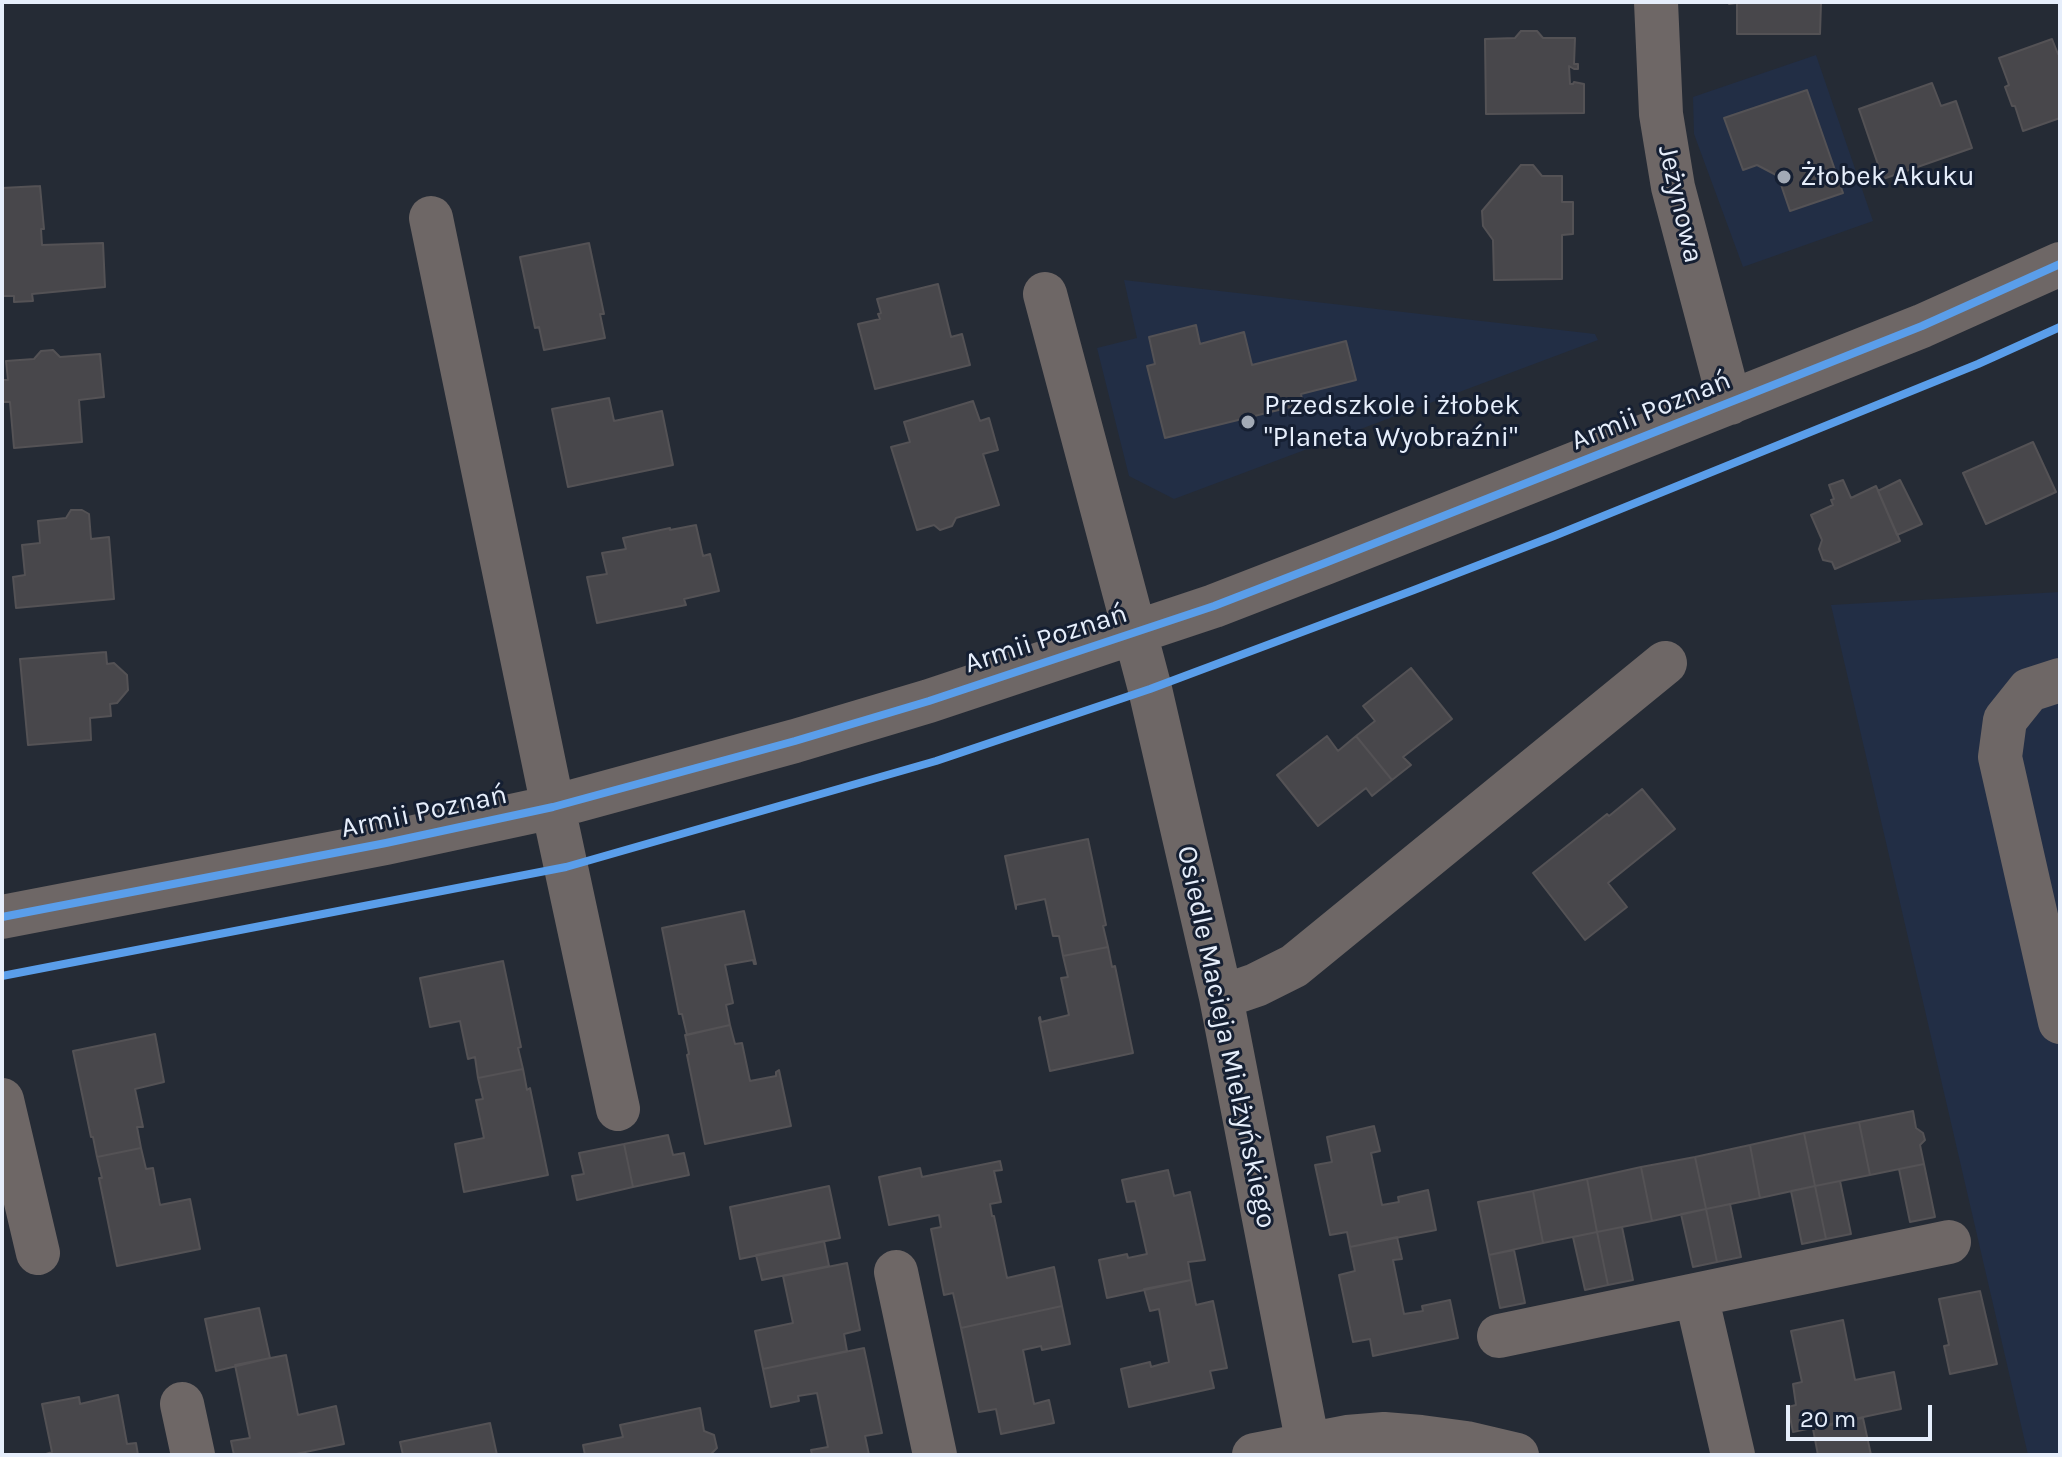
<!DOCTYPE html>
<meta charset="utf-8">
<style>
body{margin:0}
#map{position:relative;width:2062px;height:1457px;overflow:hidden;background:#252b35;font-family:Karla,sans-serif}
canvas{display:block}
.frame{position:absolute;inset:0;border:4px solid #e6eefb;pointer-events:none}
.scale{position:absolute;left:1786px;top:1405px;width:146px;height:36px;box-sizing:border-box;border:4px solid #e6eefb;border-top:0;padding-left:10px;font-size:24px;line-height:28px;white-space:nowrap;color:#e6eefb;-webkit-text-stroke:6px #151f32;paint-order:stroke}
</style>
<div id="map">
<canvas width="2062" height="1457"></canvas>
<div class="frame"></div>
<div class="scale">20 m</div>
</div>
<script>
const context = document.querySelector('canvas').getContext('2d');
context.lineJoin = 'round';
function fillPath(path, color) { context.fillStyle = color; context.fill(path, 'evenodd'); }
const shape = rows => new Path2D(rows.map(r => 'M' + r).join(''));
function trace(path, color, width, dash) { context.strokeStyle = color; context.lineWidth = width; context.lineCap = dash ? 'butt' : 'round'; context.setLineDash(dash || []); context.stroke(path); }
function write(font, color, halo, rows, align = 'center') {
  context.font = font + ' Karla,sans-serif'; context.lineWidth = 6; context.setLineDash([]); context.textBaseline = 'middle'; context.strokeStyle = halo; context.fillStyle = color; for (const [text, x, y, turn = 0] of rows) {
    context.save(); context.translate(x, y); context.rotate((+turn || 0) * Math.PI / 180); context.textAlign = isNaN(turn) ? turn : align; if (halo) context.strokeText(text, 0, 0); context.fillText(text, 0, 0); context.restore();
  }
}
const built = shape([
 [1816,55,1873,221,1743,267,1694,134,1693,97],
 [1124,280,1595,334,1598,340,1174,499,1129,476,1097,348,1137,338],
 [2060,592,2060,1455,2028,1455,1831,605]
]);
const building = shape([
 [1729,2,1826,2,1826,3,1821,3,1820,34,1737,34,1737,3,1729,4,1729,2],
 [1521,31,1537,31,1543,38,1575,38,1574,64,1578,64,1578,69,1574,69,1569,66,1570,84,1573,84,1574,82,1584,84,1584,113,1486,114,1485,39,1515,38,1521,31],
 [2052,39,2058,54,2060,53,2060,118,2023,131,2015,106,2012,106,2005,87,2009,85,1999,58,2052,39],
 [1932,83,1941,106,1956,101,1972,148,1883,179,1859,109,1932,83],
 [1807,90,1843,193,1790,211,1778,176,1757,165,1743,170,1724,118,1807,90],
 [1521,165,1533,165,1542,176,1562,176,1562,202,1573,202,1573,234,1562,235,1562,279,1494,280,1493,240,1483,226,1482,211,1521,165],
 [40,186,44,229,41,229,42,245,103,243,105,287,32,294,33,301,14,302,14,296,2,296,2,188,40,186],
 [589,243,604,314,600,314,605,338,544,350,539,327,535,328,520,257,589,243],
 [938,284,951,337,962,334,970,365,875,389,858,324,880,319,878,314,881,313,877,299,938,284],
 [1196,325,1200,344,1244,332,1252,365,1346,341,1356,380,1301,394,1303,404,1165,438,1147,366,1155,364,1149,337,1196,325],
 [53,350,60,357,100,354,104,397,79,400,82,442,14,448,10,402,2,402,2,380,8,380,6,361,34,359,41,351,53,350],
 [609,398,614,421,662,411,673,465,568,487,552,409,609,398],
 [973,401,980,421,989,418,998,450,983,454,999,505,956,518,952,526,940,530,934,525,917,530,891,447,910,442,904,422,973,401],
 [2033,442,2056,492,1986,524,1963,473,2033,442],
 [1843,480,1851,498,1876,486,1900,541,1835,569,1832,562,1823,560,1819,549,1822,540,1811,515,1833,505,1831,500,1834,499,1829,485,1843,480],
 [1900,480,1922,524,1897,535,1878,491,1900,480],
 [71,510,82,510,89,514,91,539,109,537,114,599,16,608,13,577,25,575,22,545,40,543,38,521,66,518,71,510],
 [696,525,703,556,710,554,719,591,684,599,686,605,597,623,587,577,607,574,602,553,626,549,623,538,670,528,670,530,696,525],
 [106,652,107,664,114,663,127,675,128,690,117,703,110,704,111,716,90,718,91,740,28,745,20,659,106,652],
 [1411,668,1452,719,1403,757,1411,765,1392,780,1356,736,1375,721,1363,706,1411,668],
 [1327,736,1338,751,1356,736,1392,780,1372,796,1366,788,1318,826,1277,775,1327,736],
 [1642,789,1675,829,1608,883,1627,907,1585,940,1533,873,1607,814,1609,816,1642,789],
 [1088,839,1106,925,1103,926,1108,947,1063,956,1059,936,1053,936,1045,899,1016,905,1016,909,1005,856,1088,839],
 [744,911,756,964,754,964,753,960,725,965,733,1003,726,1005,730,1025,687,1035,682,1014,679,1014,662,928,744,911],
 [1108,947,1112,967,1115,966,1133,1053,1050,1071,1039,1018,1040,1017,1041,1022,1069,1015,1061,978,1068,977,1063,956,1108,947],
 [503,961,521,1047,518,1048,523,1069,478,1078,475,1057,468,1059,460,1021,430,1027,420,978,503,961],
 [730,1025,735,1044,742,1043,750,1081,776,1076,776,1072,779,1070,791,1126,705,1144,687,1055,689,1054,685,1035,730,1025],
 [155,1034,164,1082,135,1089,143,1127,137,1127,141,1148,97,1157,93,1137,91,1137,73,1051,155,1034],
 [523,1069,527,1090,530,1088,548,1175,464,1192,455,1144,484,1138,476,1100,483,1099,478,1078,523,1069],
 [1913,1111,1916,1128,1923,1133,1925,1140,1920,1145,1924,1164,1870,1175,1859,1122,1913,1111],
 [1859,1122,1870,1175,1815,1186,1804,1133,1859,1122],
 [1374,1126,1380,1151,1371,1153,1382,1205,1399,1202,1398,1197,1428,1190,1436,1230,1350,1247,1347,1232,1330,1235,1315,1165,1332,1162,1327,1137,1374,1126],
 [1804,1133,1815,1186,1760,1198,1750,1145,1804,1133],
 [668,1135,673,1155,684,1153,689,1175,633,1187,624,1144,668,1135],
 [624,1144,633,1187,577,1200,572,1176,584,1174,579,1153,624,1144],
 [1750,1145,1760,1198,1706,1209,1695,1157,1750,1145],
 [141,1148,146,1169,153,1168,160,1205,190,1199,200,1249,117,1266,99,1178,102,1178,97,1157,141,1148],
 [1695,1157,1706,1209,1652,1221,1641,1167,1695,1157],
 [1000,1161,1002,1170,994,1171,1001,1202,990,1204,992,1216,994,1216,1007,1278,1054,1267,1062,1306,961,1328,953,1293,944,1295,931,1229,941,1227,939,1215,889,1225,879,1177,920,1168,922,1177,1000,1161],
 [1924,1164,1935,1217,1910,1222,1899,1169,1924,1164],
 [1641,1167,1652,1221,1597,1232,1587,1179,1641,1167],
 [1168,1170,1174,1196,1190,1192,1205,1260,1188,1262,1191,1280,1107,1298,1099,1260,1127,1254,1128,1258,1147,1254,1135,1201,1127,1202,1122,1180,1168,1170],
 [1587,1179,1597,1232,1543,1243,1533,1191,1587,1179],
 [1840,1181,1851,1234,1826,1239,1815,1186,1840,1181],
 [829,1186,840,1238,740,1259,730,1207,829,1186],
 [1815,1186,1826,1239,1802,1244,1791,1191,1815,1186],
 [1533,1191,1543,1243,1489,1255,1478,1202,1533,1191],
 [1730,1204,1741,1257,1717,1262,1706,1209,1730,1204],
 [1706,1209,1717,1262,1693,1267,1681,1214,1706,1209],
 [1622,1227,1633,1280,1608,1285,1597,1232,1622,1227],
 [1597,1232,1608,1285,1585,1290,1573,1237,1597,1232],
 [1397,1237,1402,1259,1393,1260,1404,1314,1423,1311,1422,1306,1450,1300,1458,1338,1373,1356,1370,1339,1353,1342,1339,1275,1355,1271,1350,1247,1397,1237],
 [824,1241,829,1266,762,1280,756,1255,824,1241],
 [1514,1250,1525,1303,1500,1308,1489,1255,1514,1250],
 [847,1263,860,1330,844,1334,847,1351,763,1369,755,1331,793,1323,783,1276,847,1263],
 [1191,1280,1196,1305,1213,1301,1227,1368,1210,1371,1214,1388,1129,1407,1121,1369,1150,1362,1151,1367,1169,1362,1159,1309,1150,1311,1144,1289,1191,1280],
 [1980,1291,1997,1364,1950,1374,1944,1346,1949,1345,1939,1299,1980,1291],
 [1062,1306,1070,1344,1042,1350,1041,1346,1023,1350,1034,1404,1049,1400,1054,1423,1001,1434,996,1409,979,1412,961,1328,1062,1306],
 [259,1308,270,1358,216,1371,205,1319,259,1308],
 [1843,1320,1855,1380,1894,1372,1901,1409,1793,1432,1788,1407,1796,1405,1793,1384,1802,1382,1791,1331,1843,1320],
 [864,1348,882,1433,865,1436,869,1455,812,1455,811,1450,828,1447,817,1393,798,1396,799,1401,771,1407,763,1369,864,1348],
 [286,1355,298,1415,336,1406,344,1444,291,1455,234,1455,231,1441,250,1438,235,1365,286,1355],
 [118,1395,127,1444,136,1443,138,1455,43,1455,52,1452,42,1404,79,1397,80,1404,118,1395],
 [700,1408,704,1431,714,1435,717,1448,710,1455,585,1455,583,1445,623,1437,620,1425,700,1408],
 [1863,1418,1871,1455,1818,1455,1813,1429,1863,1418],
 [490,1423,497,1455,403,1455,400,1442,490,1423]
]);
const minor = shape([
 [1656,2,1661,114,1673,187,1730,403],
 [431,218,553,807,618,1109],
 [1045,294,1150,689,1221,997,1310,1455],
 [2060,680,2029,690,2005,720,2000,757,2060,1022],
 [2,917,386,843,553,807,795,741,929,701,1214,606,1325,563,1922,326,2060,264],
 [1221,997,1256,985,1294,966,1665,663],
 [2,1100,38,1253],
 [896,1272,935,1455],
 [1696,1295,1733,1455],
 [1499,1336,1949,1242],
 [182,1404,193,1455],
 [1254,1455,1347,1437,1384,1434,1421,1437,1466,1443,1517,1455]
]);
const cycleway = shape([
 [2,917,386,843,553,807,795,741,929,701,1214,606,1325,563,1922,326,2060,264],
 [2,976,566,867,936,761,1150,689,1414,590,1554,536,1978,364,2060,327]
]);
const markers = [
 [1784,177,8,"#a2aab6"],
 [1248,422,8,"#a2aab6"]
];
const poiNames = [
 ["Żłobek Akuku",1800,177],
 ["Przedszkole i żłobek",1264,406],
 ["\"Planeta Wyobraźni\"",1264,438]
];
const streetNames = [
 ["Jeżynowa",1680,204,77],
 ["Armii Poznań",1651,411,-22],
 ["Armii Poznań",1046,639,-18],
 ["Armii Poznań",424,812,-12],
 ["Osiedle Macieja Mielżyńskiego",1226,1037,78]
];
fillPath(built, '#222e45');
fillPath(building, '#48474b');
trace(building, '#545255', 2);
trace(minor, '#6e6766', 44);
trace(cycleway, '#5a9eea', 8);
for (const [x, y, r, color] of markers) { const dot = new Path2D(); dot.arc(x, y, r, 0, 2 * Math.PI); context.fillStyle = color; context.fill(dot); trace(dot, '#151f32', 3); }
write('28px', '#e6eefb', '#151f32', poiNames, 'left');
write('28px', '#e6eefb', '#151f32', streetNames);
</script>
